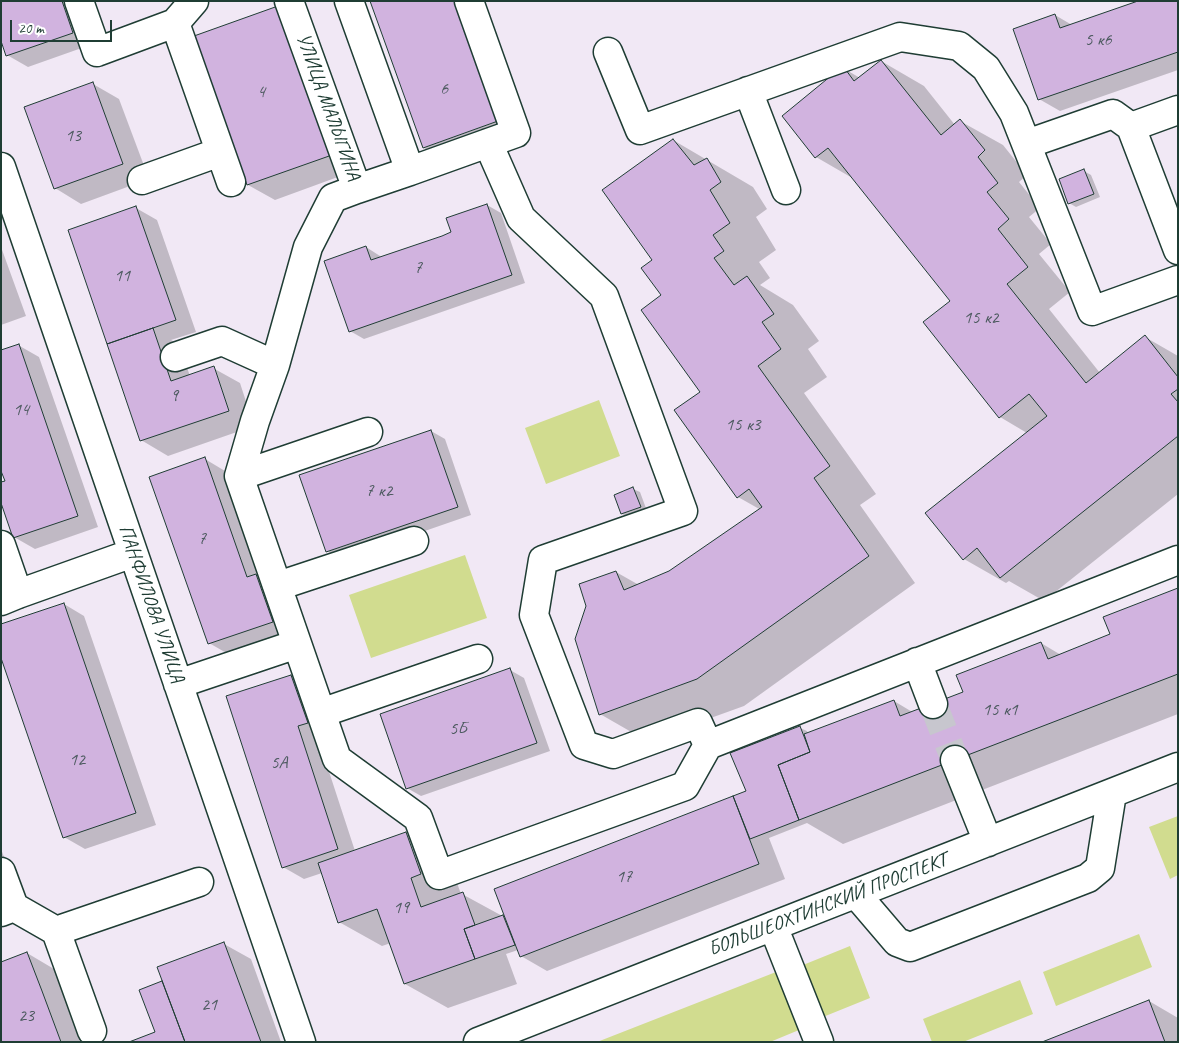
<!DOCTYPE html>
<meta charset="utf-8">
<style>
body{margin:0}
#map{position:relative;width:1179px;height:1043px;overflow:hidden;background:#f1e8f5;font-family:Caveat,sans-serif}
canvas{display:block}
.frame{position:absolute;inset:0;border:2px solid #1f3d34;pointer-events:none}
.scale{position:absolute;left:10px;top:20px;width:102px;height:22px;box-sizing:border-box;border:2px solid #1f3d34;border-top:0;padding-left:6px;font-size:15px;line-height:18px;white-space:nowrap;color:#1f3d34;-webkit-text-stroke:4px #fff;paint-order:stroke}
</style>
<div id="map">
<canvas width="1179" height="1043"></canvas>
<div class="frame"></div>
<div class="scale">20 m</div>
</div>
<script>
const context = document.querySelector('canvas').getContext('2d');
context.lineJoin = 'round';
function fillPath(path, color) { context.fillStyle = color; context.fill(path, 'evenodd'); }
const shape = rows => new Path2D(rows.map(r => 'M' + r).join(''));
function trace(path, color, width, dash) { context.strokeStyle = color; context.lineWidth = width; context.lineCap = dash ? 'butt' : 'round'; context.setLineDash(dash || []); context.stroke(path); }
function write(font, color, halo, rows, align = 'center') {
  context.font = font + ' Caveat,sans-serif'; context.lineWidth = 4; context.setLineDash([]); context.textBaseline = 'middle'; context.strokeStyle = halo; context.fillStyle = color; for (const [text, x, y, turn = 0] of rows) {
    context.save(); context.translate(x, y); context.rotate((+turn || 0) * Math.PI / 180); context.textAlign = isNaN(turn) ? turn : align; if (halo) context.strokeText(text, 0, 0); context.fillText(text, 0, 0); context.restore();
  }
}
const green = shape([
 [599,400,620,456,546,484,525,428],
 [465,555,487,618,371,658,349,595],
 [1178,816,1178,875,1170,879,1149,827],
 [1139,934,1152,967,1056,1006,1043,972],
 [850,946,870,998,823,1017,803,965],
 [776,972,799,1030,770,1042,597,1042],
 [1020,980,1033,1014,963,1042,932,1042,923,1019]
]);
const shadow = shape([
 [1,1,78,1,93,44,28,67,7,55],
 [371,1,475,1,524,136,451,163,424,148],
 [1178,1,1178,70,1060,111,1039,99,1055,15,1072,25],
 [196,37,357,170,275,200,248,185],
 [881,61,924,86,955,125,960,121,1003,145,1027,175,1019,182,1040,208,1029,217,1051,244,1039,254,1070,292,1049,309,1100,373,1145,337,1178,356,1178,494,1044,601,1009,581,1006,583,964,559,1027,433,1000,417,952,301,854,179,816,157,783,116,843,68,860,78],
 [93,84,119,99,149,179,81,204,55,188],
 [673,140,753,187,767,209,756,217,776,250,759,262,770,278,760,285,793,305,819,341,808,349,827,377,804,393,876,494,860,505,915,583,744,706,647,741,600,714,616,572,639,585,669,572,761,510,738,497,702,392,663,295,654,260],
 [1084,171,1091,175,1100,197,1076,207,1069,203],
 [487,205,501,213,525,283,364,339,350,331,366,247,380,256,381,258,453,233],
 [136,208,157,220,196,332,171,340,179,345,190,376,213,368,240,383,254,426,168,456,141,440],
 [1,247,26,316,1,325],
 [18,345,39,357,98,527,35,549,14,537,6,482],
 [431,431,445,439,471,515,341,560,327,551],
 [205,459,225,471,264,580,293,633,230,655,209,643],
 [633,489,640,492,647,511,629,517,622,514],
 [1178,589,1178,714,843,844,807,823,769,838,785,879,547,971,521,956,518,950,506,954,517,984,448,1008,405,984,391,943,382,946,339,922,322,873,304,879,283,867,291,676,312,688,318,738,355,851,405,833,448,858,461,894,462,894,506,918,495,889,747,792,800,728,807,731,808,734,894,701,914,713,964,693,1041,643,1061,655,1112,635],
 [64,604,84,616,156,825,85,849,64,837],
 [510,670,524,678,550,751,421,796,407,788],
 [1,849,22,905,1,913],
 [224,944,251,959,281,1042,132,1042,157,1033,141,991,164,982],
 [27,953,54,969,80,1042,1,1042],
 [1149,1001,1178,1018,1178,1042,1045,1042]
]);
const building = shape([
 [1,1,62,1,73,33,6,56,1,41,1,1],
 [370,1,455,1,498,121,423,148,370,1],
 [1138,1,1178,1,1178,52,1038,100,1013,29,1055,14,1060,28,1138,1],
 [278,6,332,155,247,185,194,36,278,6],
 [881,60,941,135,960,119,985,150,978,157,998,183,987,192,1009,219,998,229,1028,267,1007,284,1086,383,1145,335,1178,377,1178,389,1171,394,1178,402,1178,436,1000,578,977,548,963,560,925,513,1047,416,1029,394,999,418,923,322,950,301,828,148,815,158,782,116,843,66,854,81,881,60],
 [93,82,123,164,54,189,24,107,93,82],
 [673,139,694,165,707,158,721,182,710,190,730,223,713,235,724,251,714,258,734,285,747,276,774,314,762,322,781,349,758,366,830,466,814,478,869,556,697,679,599,715,575,639,586,606,579,584,616,571,624,590,669,571,762,507,749,489,737,498,674,410,700,392,641,310,661,295,641,268,652,260,602,190,673,139],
 [1084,169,1094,194,1068,204,1059,179,1084,169],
 [487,204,512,275,349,332,324,261,366,246,371,260,442,236,451,232,446,218,487,204],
 [136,206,176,320,107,344,68,230,136,206],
 [153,328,171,381,214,366,229,411,140,441,107,344,153,328],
 [19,344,78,516,13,538,1,503,1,482,5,481,1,471,1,350,19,344],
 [431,430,458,507,326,552,299,475,431,430],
 [205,457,247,577,256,574,273,622,208,644,149,477,205,457],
 [633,487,641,507,621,514,614,495,633,487],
 [1178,588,1178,674,799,820,778,765,810,752,804,734,894,700,900,716,963,692,956,675,1041,642,1048,659,1110,634,1103,617,1178,588],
 [64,603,136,813,63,838,1,658,1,624,64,603],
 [510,668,537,743,406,789,380,714,510,668],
 [291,675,308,723,298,726,338,849,282,868,226,696,291,675],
 [800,726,810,752,778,765,799,820,750,839,733,796,746,791,730,753,800,726],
 [733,796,759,864,520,957,494,889,733,796],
 [406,832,421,874,411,878,421,907,463,892,475,925,464,929,475,959,404,984,377,909,338,923,318,863,406,832],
 [503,915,515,945,475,959,464,929,503,915],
 [224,942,261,1042,185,1042,157,967,224,942],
 [27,952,42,991,61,1042,1,1042,1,962,27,952],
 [162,981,185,1042,129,1042,155,1032,139,990,162,981],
 [1149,1000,1165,1042,1042,1042,1149,1000]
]);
const minorTunnel = shape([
 [933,704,955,760]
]);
const minor = shape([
 [79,1,97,52,175,23,194,1],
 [289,1,357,189,410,171,349,1],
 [175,23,231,182],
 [608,52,640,130,900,37,959,46,986,68,1014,113,1092,311,1178,280],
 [748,91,786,190],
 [1178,110,1131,127,1178,250],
 [488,143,521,218,604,296,683,511,543,560,534,615,584,745,613,754,698,723,708,745],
 [1027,144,1113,114,1131,127],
 [1,167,301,1042],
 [410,171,516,133,469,1],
 [142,180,220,152],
 [357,189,333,198,308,247,275,365,255,421,239,476,337,759,418,818,439,875,685,786,708,745,1178,560],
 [175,357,222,341,275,365],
 [239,476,368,432],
 [1,545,18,594],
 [278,586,414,541],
 [1,601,18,594,133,553],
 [917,662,933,704],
 [178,684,297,644],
 [321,713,478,659],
 [955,760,988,842],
 [1,872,14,907],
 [856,894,897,942,910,947,1088,878,1100,868,1112,793],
 [1,912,14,907,56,931,199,882],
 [773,926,819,1042],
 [56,931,92,1031],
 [478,1042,1178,767]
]);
const numberNames = [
 ["5 к6",1098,40],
 ["6",444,89],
 ["4",261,92],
 ["13",73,136],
 ["7",418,268],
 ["11",122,276],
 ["15 к2",981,318],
 ["9",174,396],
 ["14",21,410],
 ["15 к3",743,425],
 ["7 к2",379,491],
 ["7",202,539],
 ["15 к1",1000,710],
 ["5Б",458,729],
 ["12",77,760],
 ["5А",279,763],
 ["17",624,877],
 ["19",401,908],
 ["21",209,1005],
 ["23",26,1016]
];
const streetNames = [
 ["УЛИЦА МАЛЫГИНА",328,107,70],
 ["ПАНФИЛОВА УЛИЦА",151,604,71],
 ["БОЛЬШЕОХТИНСКИЙ ПРОСПЕКТ",828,905,-21]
];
fillPath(green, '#d1dc8f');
fillPath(shadow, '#0003');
fillPath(building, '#d1b3df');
trace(building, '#1f3d34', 1);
trace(minorTunnel, '#c7c6ce', 28, [28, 14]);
trace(minor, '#1f3d34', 31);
trace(minor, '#fff', 28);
write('18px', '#4c5a5f', null, numberNames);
write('20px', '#1f3d34', '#fff', streetNames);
</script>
